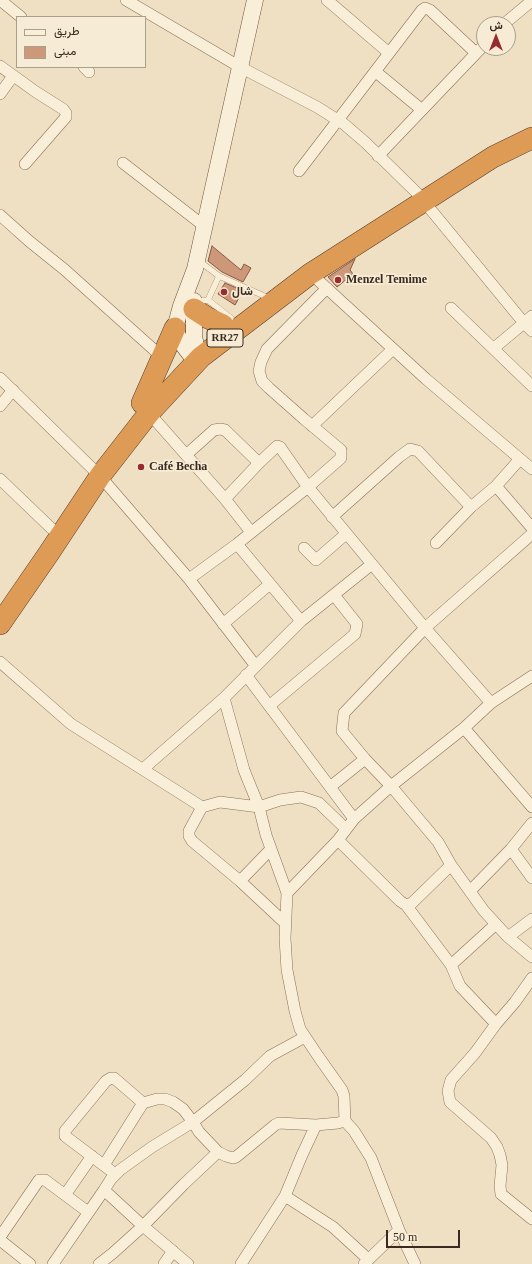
<!DOCTYPE html>
<meta charset="utf-8">
<style>
body{margin:0}
#map{position:relative;width:532px;height:1264px;overflow:hidden;background:#efe0c4;font-family:"Times New Roman",Vazirmatn,serif}
canvas{display:block}
.legend{position:absolute;left:16px;top:16px;width:130px;height:52px;box-sizing:border-box;background:#f6ebd4;border:1px solid #ab9e8c;margin:0;padding:5px 7px;list-style:none;font-size:12px;color:#3a2a1f}
.legend li{display:flex;align-items:center;gap:8px;height:20px}
.legend b{width:20px;border:1px solid #ab9e8c}
.north{position:absolute;left:476px;top:16px;width:40px;height:40px;box-sizing:border-box;background:#f6ebd4;border:1px solid #ab9e8c;border-radius:50%;rotate:0deg;font-size:11px;font-weight:700;line-height:16px;text-align:center;color:#3a2a1f}
.north::after{content:'';display:block;margin:auto;width:14px;height:18px;background:#992a30;clip-path:polygon(50% 0,100% 100%,50% 72%,0 100%)}
.scale{position:absolute;left:386px;top:1230px;width:74px;height:18px;box-sizing:border-box;border:2px solid #3a2a1f;border-top:0;padding-left:5px;font-size:12px;line-height:14px;white-space:nowrap;color:#3a2a1f;-webkit-text-stroke:3px #f6ebd4;paint-order:stroke}
</style>
<div id="map">
<canvas width="532" height="1264"></canvas>
<ul class="legend">
<li><b style="height:5px;background:#f9eed8"></b>طريق</li>
<li><b style="height:11px;background:#cd987a"></b>مبنى</li>
</ul>
<div class="north">ش</div>
<div class="scale">50 m</div>
</div>
<script>
const context = document.querySelector('canvas').getContext('2d');
context.lineJoin = 'round';
function fillPath(path, color) { context.fillStyle = color; context.fill(path, 'evenodd'); }
const shape = rows => new Path2D(rows.map(r => 'M' + r).join(''));
function trace(path, color, width, dash) { context.strokeStyle = color; context.lineWidth = width; context.lineCap = dash ? 'butt' : 'round'; context.setLineDash(dash || []); context.stroke(path); }
function write(font, color, halo, rows, align = 'center') {
  context.font = font + ' "Times New Roman",Vazirmatn,serif'; context.lineWidth = 3.5; context.setLineDash([]); context.textBaseline = 'middle'; context.strokeStyle = halo; context.fillStyle = color; for (const [text, x, y, turn = 0] of rows) {
    context.save(); context.translate(x, y); context.rotate((+turn || 0) * Math.PI / 180); context.textAlign = isNaN(turn) ? turn : align; if (halo) context.strokeText(text, 0, 0); context.fillText(text, 0, 0); context.restore();
  }
}
const building = shape([
 [212,246,241,270,244,264,251,268,243,282,222,272,208,261,212,246],
 [355,259,350,270,353,274,337,287,328,277,355,259],
 [225,283,239,289,236,294,240,296,235,305,218,294,225,283]
]);
const lane = shape([
 [199,261,219,276,271,299],
 [208,300,219,276],
 [195,302,208,300,231,318]
]);
const street = shape([
 [0,0,21,17],
 [126,0,240,67,317,107,344,124,366,143,417,193,524,323,494,348],
 [327,0,389,53],
 [504,24,528,4],
 [0,66,36,92,63,109,66,113,66,117,25,164],
 [84,67,89,72],
 [376,72,422,110],
 [0,94,13,76],
 [378,156,484,45],
 [123,163,204,226],
 [299,171,422,10,425,8,430,10,476,53],
 [0,215,29,241,65,270,162,357],
 [308,271,426,379,532,469],
 [451,308,532,386],
 [532,316,524,323,532,331],
 [0,378,100,476,189,579,255,665],
 [0,406,13,390],
 [149,413,225,499,251,532],
 [312,426,393,349],
 [186,455,214,430,220,429,225,430,259,463],
 [0,479,51,528],
 [496,486,532,528],
 [225,499,259,463,277,446,280,447,308,487,341,458,341,450,304,419,269,388,262,381,259,371,261,362,267,349,327,288],
 [332,517,399,457,410,449,418,451,471,507],
 [532,534,425,628,344,713,342,731,365,759,391,786,438,842,451,865,484,911,508,937,532,957],
 [436,543,471,507,496,486,520,459],
 [237,544,301,621],
 [304,548,316,560,346,534],
 [372,564,301,621,224,698,244,770,259,807,266,835,287,893,285,938,287,970,295,1011,300,1029,318,1056,342,1090,344,1096,345,1121,354,1131,371,1158,399,1230,415,1264],
 [189,579,237,544,308,487,425,628,491,703],
 [223,624,270,584],
 [0,662,71,724,202,807],
 [246,675,354,819],
 [269,706,355,634,357,624,334,595],
 [464,728,532,807],
 [143,769,224,698],
 [330,787,365,759],
 [338,840,400,901,406,905,412,903,451,865],
 [511,849,532,878],
 [240,881,271,849],
 [470,891,511,849,532,823],
 [287,893,338,840,354,819,391,786,464,728,491,703,532,676],
 [406,905,451,965,460,986,496,1024],
 [285,923,240,881,192,841,189,836,189,831,202,807,220,802,259,807,280,800,301,797,319,803,346,829],
 [508,937,532,919],
 [451,965,496,924],
 [532,978,515,1002,496,1024,475,1053,451,1080,448,1091,450,1102,491,1138,497,1147,500,1155,502,1165,500,1186,501,1194,532,1219],
 [104,1165,143,1103,157,1099,165,1099,173,1102,183,1109,193,1122,245,1080,270,1056,305,1037],
 [110,1170,65,1136,65,1131,106,1081,111,1078,114,1078,143,1103],
 [104,1190,111,1179,120,1170,152,1147,193,1122,199,1132,218,1152,226,1156,233,1158,236,1157,275,1125,279,1123,316,1125],
 [65,1195,92,1156],
 [285,1196,333,1227,368,1259],
 [0,1237,39,1180,45,1180,88,1212],
 [0,1240,30,1264],
 [53,1264,104,1190,143,1226,188,1264],
 [99,1264,113,1253,143,1226,184,1184,218,1152],
 [164,1264,173,1251],
 [241,1264,285,1196,302,1155,316,1125,338,1123,345,1121],
 [364,1264,399,1230]
]);
const secondary = shape([
 [194,301,194,336,196,346,201,357],
 [196,362,180,341,175,328,181,306,195,269,255,0]
]);
const highway = shape([
 [194,309,208,318,223,325],
 [142,403,175,328],
 [0,624,49,553,100,476,149,413,201,357,310,274,493,157,532,138]
]);
const markers = [
 [338,280,4,"#992a30"],
 [224,292,4,"#992a30"],
 [141,467,4,"#992a30"]
];
const shields = [
 [225,338,36]
];
const shieldNames = [
 ["RR27",225,338]
];
const poiNames = [
 ["Menzel Temime",346,280],
 ["شال",232,292],
 ["Café Becha",149,467]
];
fillPath(building, '#cd987a');
trace(building, '#895940', 1);
trace(lane, '#8a715a', 6);
trace(street, '#8a715a', 12);
trace(secondary, '#6c523e', 17);
trace(highway, '#58402f', 22);
trace(lane, '#f9eed8', 5.5);
trace(street, '#f9eed8', 11);
trace(secondary, '#f9eed8', 16);
trace(highway, '#de9b55', 21);
for (const [x, y, r, color] of markers) { const dot = new Path2D(); dot.arc(x, y, r, 0, 2 * Math.PI); context.fillStyle = color; context.fill(dot); trace(dot, '#f6ebd4', 1.5); }
for (const [x, y, w] of shields) { const box = new Path2D(); box.roundRect(x - w / 2, y - 9, w, 18, 3); context.fillStyle = '#f6ebd4'; context.fill(box); trace(box, '#3a2a1f', 1); }
write('bold 11px', '#3a2a1f', null, shieldNames);
write('bold 12px', '#3a2a1f', '#f6ebd4', poiNames, 'left');
</script>
